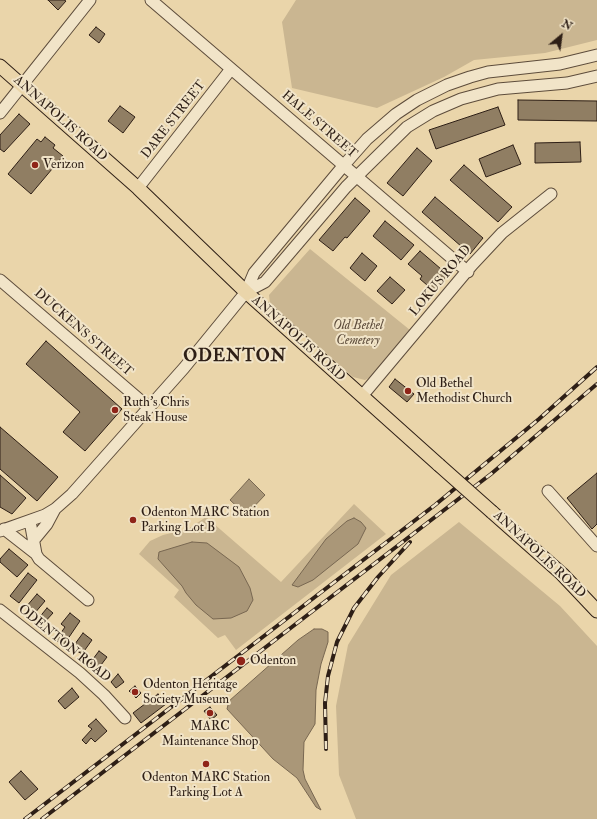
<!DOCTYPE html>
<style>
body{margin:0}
#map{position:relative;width:597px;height:819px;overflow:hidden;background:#ead5aa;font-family:"IM FELL Double Pica",serif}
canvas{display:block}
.north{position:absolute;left:541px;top:16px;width:40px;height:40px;-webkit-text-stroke:3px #f1e4c8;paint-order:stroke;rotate:29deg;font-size:11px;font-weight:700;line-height:16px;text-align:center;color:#2e1f16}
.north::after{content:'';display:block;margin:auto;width:14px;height:18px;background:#2e1f16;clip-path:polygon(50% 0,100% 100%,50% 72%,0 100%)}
</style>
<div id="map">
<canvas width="597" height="819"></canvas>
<div class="north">N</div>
</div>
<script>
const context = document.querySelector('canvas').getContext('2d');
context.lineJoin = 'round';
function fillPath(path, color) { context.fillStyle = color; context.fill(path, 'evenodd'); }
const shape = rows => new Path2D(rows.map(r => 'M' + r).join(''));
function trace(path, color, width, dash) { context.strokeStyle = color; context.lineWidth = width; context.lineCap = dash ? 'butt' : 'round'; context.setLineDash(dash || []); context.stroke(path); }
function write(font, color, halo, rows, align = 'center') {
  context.font = font + ' "IM FELL Double Pica",serif'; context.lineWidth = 4; context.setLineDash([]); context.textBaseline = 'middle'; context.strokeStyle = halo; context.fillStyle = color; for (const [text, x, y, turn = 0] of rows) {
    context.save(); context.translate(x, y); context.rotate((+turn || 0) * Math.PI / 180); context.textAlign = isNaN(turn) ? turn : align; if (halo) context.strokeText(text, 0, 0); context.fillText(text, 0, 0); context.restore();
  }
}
const green = shape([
 [296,0,597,0,597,40,545,53,474,60,444,77,377,108,292,88,282,22],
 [310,249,410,330,377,374,365,380,353,377,270,304,269,295],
 [354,504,386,534,236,650,225,635,218,638,174,597,179,590,139,554,150,541,163,535,188,529,206,517,281,582],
 [459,522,560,606,597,646,597,819,356,819,339,775,336,706,348,645,391,575]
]);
const water = shape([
 [249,479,265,495,246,515,230,500,249,479],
 [354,518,361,522,366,528,358,544,313,580,298,587,292,585,326,539,347,521,354,518],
 [192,542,207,543,239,567,250,588,253,600,247,611,231,618,213,619,196,605,186,593,182,586,158,559,159,552,192,542],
 [314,629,322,629,328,632,328,642,321,664,316,690,315,724,304,742,303,770,305,779,321,810,316,807,297,778,273,759,227,709,229,701,298,640,314,629]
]);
const building = shape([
 [48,0,64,0,66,1,58,10,48,0],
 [96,27,105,34,99,43,89,35,96,27],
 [518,100,597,101,597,121,518,120,518,100],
 [120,106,135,117,123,133,108,121,120,106],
 [498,107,505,125,436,149,429,130,498,107],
 [19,114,30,124,4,152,0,149,0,135,19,114],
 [45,137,55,145,53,148,63,156,31,194,8,174,37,139,41,142,45,137],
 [580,142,581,162,535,163,535,143,580,142],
 [513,145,521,164,486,177,479,159,513,145],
 [417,148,432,161,403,196,387,183,417,148],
 [464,165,512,207,498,222,450,180,464,165],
 [435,197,483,238,470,254,422,212,435,197],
 [355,198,370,211,347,238,345,237,333,251,319,240,355,198],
 [385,221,414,245,401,260,373,236,385,221],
 [420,251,448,275,434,291,420,279,422,276,408,264,420,251],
 [362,253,377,266,365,281,350,268,362,253],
 [390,277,405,290,392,304,377,291,390,277],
 [46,341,122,409,85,451,63,432,80,412,26,364,46,341],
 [395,379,414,394,407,402,389,387,395,379],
 [0,427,58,477,37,501,0,469,0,427],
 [597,473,597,524,592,529,567,498,597,473],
 [0,475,26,498,12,514,0,507,0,475],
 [9,549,28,565,17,577,0,562,0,559,9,549],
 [28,573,37,580,19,603,10,596,28,573],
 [37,594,45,601,34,614,26,607,37,594],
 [47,608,53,613,43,624,38,619,47,608],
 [70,613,80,621,63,646,56,640,65,627,61,624,70,613],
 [83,633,92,640,82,654,72,648,83,633],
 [99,651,107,657,98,669,90,663,99,651],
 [118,674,124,682,116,688,111,682,118,674],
 [135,686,141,693,136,698,129,691,135,686],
 [72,688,79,697,65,709,58,701,72,688],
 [158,694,166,704,141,723,133,713,158,694],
 [210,707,217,715,211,720,204,711,210,707],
 [96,719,107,731,95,742,91,738,86,744,82,740,92,729,88,726,96,719],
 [21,771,38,789,25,800,9,782,21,771]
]);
const minor = shape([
 [151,0,468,272],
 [0,113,90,0],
 [138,188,231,69],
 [0,280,148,407],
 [246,292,265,282,346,187,407,127,433,111,461,99,498,89,567,83,597,76],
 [362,396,472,265,502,233,551,194],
 [548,491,597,546],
 [30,521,36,554,39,559,88,600],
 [4,529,36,554],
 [0,531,45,515,55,509,72,494,184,368,246,292,254,273,344,165,367,139,396,114,417,100,447,85,470,77,488,72,560,64,597,55],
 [33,541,47,524,55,509],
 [0,610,80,673,104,695,125,718]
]);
const major = shape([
 [0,66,138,188,246,292,439,465],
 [492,512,562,574,597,611]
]);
const rail = shape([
 [326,749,325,703,328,676,337,642,354,608,378,577,410,542],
 [25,819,435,505,539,419,597,367],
 [42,819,491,474,597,384]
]);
const majorBridge = shape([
 [439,465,492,512]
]);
const markers = [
 [35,165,4,"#8f2418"],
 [408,391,4,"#8f2418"],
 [115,410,4,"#8f2418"],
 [133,520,4,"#8f2418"],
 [241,661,5,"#8f2418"],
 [135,692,4,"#8f2418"],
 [210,713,4,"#8f2418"],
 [206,764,4,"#8f2418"]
];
const streetNames = [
 ["ANNAPOLIS ROAD",60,119,42],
 ["DARE STREET",174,120,-52],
 ["HALE STREET",319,125,41],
 ["LOKUS ROAD",441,281,-50],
 ["DUCKENS STREET",83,333,41],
 ["ANNAPOLIS ROAD",298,339,42],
 ["ANNAPOLIS ROAD",539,555,43],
 ["ODENTON ROAD",64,644,39]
];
const poiNames = [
 ["Verizon",43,165],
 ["Old Bethel",416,384],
 ["Methodist Church",416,399],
 ["Ruth's Chris",123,403],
 ["Steak House",123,418],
 ["Odenton MARC Station",141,513],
 ["Parking Lot B",141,528],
 ["Odenton",250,661],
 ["Odenton Heritage",143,685],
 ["Society Museum",143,700],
 ["MARC",210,727,"center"],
 ["Maintenance Shop",210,742,"center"],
 ["Odenton MARC Station",206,778,"center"],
 ["Parking Lot A",206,793,"center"]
];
const parkNames = [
 ["Old Bethel",358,326],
 ["Cemetery",358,341]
];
const districtNames = [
 ["ODENTON",235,357]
];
fillPath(green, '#cab691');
fillPath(water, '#aa9778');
trace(water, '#786751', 1);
fillPath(building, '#907e63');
trace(building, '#2e1f16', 1);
trace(minor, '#5d4c3b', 13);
trace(major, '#2e1f16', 15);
trace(minor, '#f1e4c8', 11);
trace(major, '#ead5aa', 13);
trace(rail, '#2e1f16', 4);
trace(rail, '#f1e4c8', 2.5, [8]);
trace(majorBridge, '#2e1f16', 15, []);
trace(majorBridge, '#ead5aa', 13);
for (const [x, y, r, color] of markers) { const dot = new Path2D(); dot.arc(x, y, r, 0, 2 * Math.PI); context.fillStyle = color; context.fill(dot); trace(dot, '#f1e4c8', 1.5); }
write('13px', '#2e1f16', '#f1e4c8', streetNames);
write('13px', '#2e1f16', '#f1e4c8', poiNames, 'left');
write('italic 13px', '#5d4c3b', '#f1e4c8', parkNames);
context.letterSpacing = '1px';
write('bold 17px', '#2e1f16', '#f1e4c8', districtNames);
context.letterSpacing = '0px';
</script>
